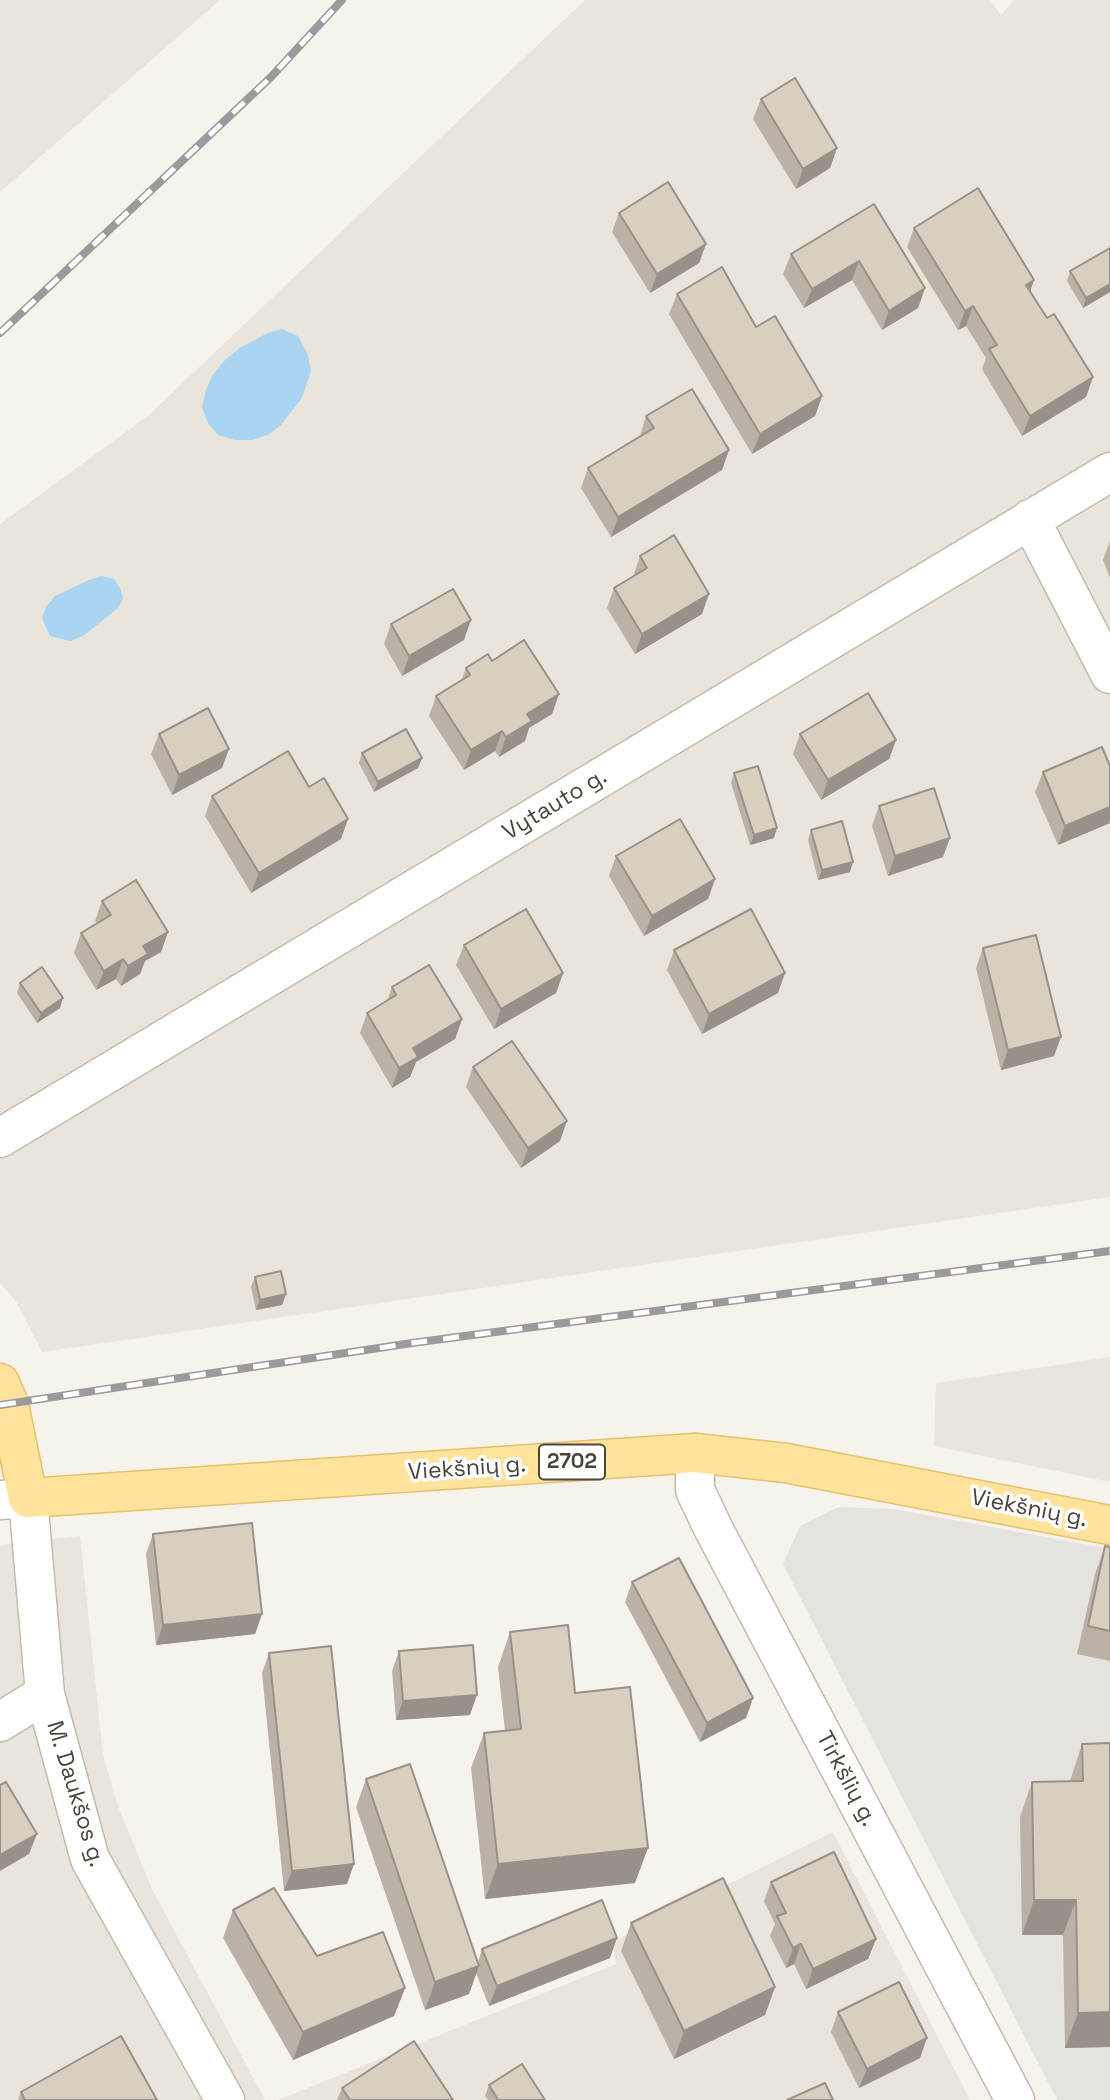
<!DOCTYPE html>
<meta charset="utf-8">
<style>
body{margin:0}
canvas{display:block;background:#f6f3ec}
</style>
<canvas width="1110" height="2100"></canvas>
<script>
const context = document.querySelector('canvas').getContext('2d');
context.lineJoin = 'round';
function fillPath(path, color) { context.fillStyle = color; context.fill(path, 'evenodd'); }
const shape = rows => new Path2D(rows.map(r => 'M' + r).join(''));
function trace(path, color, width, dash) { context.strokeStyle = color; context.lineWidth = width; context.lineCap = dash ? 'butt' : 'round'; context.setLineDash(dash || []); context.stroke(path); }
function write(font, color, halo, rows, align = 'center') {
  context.font = font + ' "Space Grotesk",sans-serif'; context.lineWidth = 7; context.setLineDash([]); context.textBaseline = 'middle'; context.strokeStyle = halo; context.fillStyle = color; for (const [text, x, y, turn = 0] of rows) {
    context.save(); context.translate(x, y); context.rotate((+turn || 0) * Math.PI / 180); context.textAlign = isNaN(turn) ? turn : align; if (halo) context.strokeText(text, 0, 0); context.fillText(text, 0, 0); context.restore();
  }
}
const residential = shape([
 [0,0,220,0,0,192],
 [585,0,990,0,1001,15,1014,0,1110,0,1110,1197,42,1352,17,1303,0,1283,0,524,149,415],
 [1110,1357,1110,1482,934,1446,936,1383],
 [80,1536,103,1755,118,1806,152,1889,265,2100,0,2100,0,1545],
 [833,1832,970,2100,278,2100,616,1964,612,1942]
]);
const industrial = shape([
 [839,1507,894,1509,1110,1549,1110,2100,1057,2100,783,1564,800,1526]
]);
const water = shape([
 [282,329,298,336,308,355,311,371,302,398,280,426,268,435,252,440,235,440,218,435,208,423,202,407,206,390,212,376,225,360,241,347,268,333],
 [102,576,114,579,120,588,123,598,118,608,83,636,70,641,50,636,42,618,46,607,55,596,89,580]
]);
const minor = shape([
 [1030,519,1110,674],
 [0,1138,1110,472],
 [695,1453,695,1490,713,1528,1015,2100],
 [0,1500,28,1498,45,1694,90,1859,225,2100],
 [0,1722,45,1694]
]);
const primary = shape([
 [0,1383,9,1404,28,1498,695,1453,786,1463,1110,1525]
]);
const rail = shape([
 [0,333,271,77,342,0],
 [0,1405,412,1343,1110,1251]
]);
const wall = shape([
 [761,99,837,148,830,168,796,189,753,119],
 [874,204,925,288,918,308,882,330,852,280,804,308,783,274,791,254],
 [619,213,706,244,699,263,650,293,612,232],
 [914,228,1034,280,1030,291,1047,318,1093,377,1086,397,1022,436,982,369,986,358,966,326,958,330,907,247],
 [1110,248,1110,292,1083,308,1067,281,1070,271],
 [677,294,756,327,822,396,815,416,752,454,669,314],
 [646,416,729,450,722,470,611,537,581,488,588,468,640,436],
 [1110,541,1110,578,1103,560],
 [640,556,702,614,635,654,607,608,614,588,633,577],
 [391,624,464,640,402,676,384,644],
 [492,661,559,694,552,714,529,728,525,741,499,757,495,751,464,770,429,716,436,696,461,681,466,668],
 [159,734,222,768,172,795,151,754],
 [800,734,896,740,889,759,821,800,793,754],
 [362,753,422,758,418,768,374,792,359,763],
 [1110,766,1110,823,1058,845,1035,792,1043,772],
 [734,773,774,838,750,845,731,783],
 [212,796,341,839,251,893,205,816],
 [879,806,943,857,888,876,872,826],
 [811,830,850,872,818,880,808,840],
 [616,856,715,879,708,899,644,936,609,876],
 [102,901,168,932,161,952,145,961,140,974,121,986,116,979,96,990,74,953,81,933,97,923,95,921],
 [464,945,563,973,556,993,494,1029,456,965],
 [983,948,1054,1056,1001,1070,976,968],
 [674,950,778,993,702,1034,667,970],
 [20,983,60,1008,37,1023,17,993],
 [392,987,462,1019,455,1039,416,1062,410,1077,392,1088,360,1033,367,1013,387,1001],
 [473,1067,560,1141,521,1168,466,1087],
 [255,1277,286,1294,282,1305,256,1310,251,1287],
 [153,1534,262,1614,255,1634,156,1645,146,1554],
 [1105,1546,1110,1547,1110,1661,1077,1654,1095,1574],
 [632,1582,753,1698,746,1718,700,1742,625,1602],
 [510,1632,575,1693,635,1883,485,1899,471,1768,484,1733,505,1731,498,1667],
 [399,1651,470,1715,396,1720,392,1671],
 [269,1653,347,1884,284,1891,262,1673],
 [1082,1744,1110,2047,1065,2048,1063,1935,1022,1935,1020,1817,1032,1782,1070,1781],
 [366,1779,478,1962,482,1949,610,1958,489,2006,476,1973,469,1994,425,2010,356,1807],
 [771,1882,876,1939,868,1959,806,1989,794,1964,786,1968,770,1936,775,1924,764,1901],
 [233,1910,317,1956,405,1988,394,2016,293,2060,223,1938],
 [631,1923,775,1987,765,2015,674,2059,621,1951],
 [838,2012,920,2058,859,2088,831,2032],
 [489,2085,545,2100,488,2100,485,2096],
 [342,2088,453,2100,337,2100],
 [21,2092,157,2100,18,2100]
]);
const shadedWall = shape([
 [837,148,830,168,796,189,803,169],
 [706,244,699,263,650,293,657,274],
 [859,261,852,280,804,308,812,289],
 [1034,280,1027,300,1026,285],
 [1110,284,1110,292,1083,308,1086,298],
 [925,288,918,308,882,330,889,311],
 [973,306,966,326,958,330,965,311],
 [1093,377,1086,397,1022,436,1030,416],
 [822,396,815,416,752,454,760,434],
 [729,450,722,470,611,537,618,517],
 [709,594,702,614,635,654,642,634],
 [471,620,464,640,402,676,409,656],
 [559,694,552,714,529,728,525,741,499,757,506,737,527,714],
 [502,731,495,751,464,770,471,750],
 [896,740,889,759,821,800,828,780],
 [229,749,222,768,172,795,179,775],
 [422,758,418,768,374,792,378,782],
 [1110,807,1110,823,1058,845,1065,826],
 [348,819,341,839,251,893,259,873],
 [777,828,774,838,750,845,754,835],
 [950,838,943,857,888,876,895,856],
 [853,862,850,872,818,880,822,870],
 [715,879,708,899,644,936,652,916],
 [168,932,161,952,145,961,140,974,121,986,128,966,143,946],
 [123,959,116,979,96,990,104,971],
 [563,973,556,993,494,1029,501,1009],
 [785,973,778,993,702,1034,709,1014],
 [63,998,60,1008,37,1023,41,1013],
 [462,1019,455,1039,416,1062,410,1077,392,1088,399,1068,413,1048],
 [1061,1037,1054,1056,1001,1070,1008,1050],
 [567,1121,560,1141,521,1168,528,1148],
 [286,1294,282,1305,256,1310,260,1300],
 [262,1614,255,1634,156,1645,163,1625],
 [477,1695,470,1715,396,1720,403,1701],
 [753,1698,746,1718,700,1742,707,1723],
 [37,1834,29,1854,0,1871,0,1855],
 [648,1848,635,1883,485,1899,498,1864],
 [354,1864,347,1884,284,1891,292,1871],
 [1034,1900,1076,1900,1063,1935,1022,1935],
 [617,1938,610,1958,489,2006,497,1986],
 [876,1939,868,1959,806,1989,813,1969],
 [801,1944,794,1964,786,1968,793,1948],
 [479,1966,469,1994,425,2010,435,1982],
 [775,1987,765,2015,674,2059,684,2031],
 [405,1988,394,2016,293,2060,303,2032],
 [1110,2012,1110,2047,1065,2048,1078,2013],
 [927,2038,920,2058,859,2088,867,2069]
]);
const building = shape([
 [795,78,837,148,803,169,761,99,795,78],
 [668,182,706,244,657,274,619,213,668,182],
 [978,188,1034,280,1026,285,1047,318,1054,314,1093,377,1030,416,989,349,997,345,973,306,965,311,914,228,978,188],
 [874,204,925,288,889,311,859,261,812,289,791,254,874,204],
 [1110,248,1110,284,1086,298,1070,271,1110,248],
 [722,267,756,327,775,316,822,396,760,434,677,294,722,267],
 [692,389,729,450,618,517,588,468,654,428,646,416,692,389],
 [674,535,709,594,642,634,614,588,647,568,640,556,674,535],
 [453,589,471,620,409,656,391,624,453,589],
 [524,640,559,694,527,714,532,721,506,737,502,731,471,750,436,696,470,675,466,668,488,654,492,661,524,640],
 [868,693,896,740,828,780,800,734,868,693],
 [208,708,229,749,179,775,159,734,208,708],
 [406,729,422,758,378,782,362,753,406,729],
 [1102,747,1110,766,1110,807,1065,826,1043,772,1102,747],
 [288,751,309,787,324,778,348,819,259,873,212,796,288,751],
 [758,766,777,828,754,835,734,773,758,766],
 [934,788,950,838,895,856,879,806,934,788],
 [680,819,715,879,652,916,616,856,680,819],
 [842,821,853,862,822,870,811,830,842,821],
 [136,880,168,932,143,946,148,954,128,966,123,959,104,971,81,933,111,915,102,901,136,880],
 [526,909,563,973,501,1009,464,945,526,909],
 [751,909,785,973,709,1014,674,950,751,909],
 [1036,935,1061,1037,1008,1050,983,948,1036,935],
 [429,965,462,1019,413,1048,418,1057,399,1068,367,1013,396,995,392,987,429,965],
 [42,967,63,998,41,1013,20,983,42,967],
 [512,1041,567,1121,528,1148,473,1067,512,1041],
 [281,1271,286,1294,260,1300,255,1277,281,1271],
 [252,1523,262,1614,163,1625,153,1534,252,1523],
 [1105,1546,1110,1547,1110,1631,1088,1626,1105,1546],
 [679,1558,753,1698,707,1723,632,1582,679,1558],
 [568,1625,575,1693,630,1687,648,1848,498,1864,484,1733,521,1729,510,1632,568,1625],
 [473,1645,477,1695,403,1701,399,1651,473,1645],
 [331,1646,354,1864,292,1871,269,1653,331,1646],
 [1110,1743,1110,2012,1078,2013,1076,1900,1034,1900,1032,1782,1083,1781,1082,1744,1110,1743],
 [410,1764,479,1966,435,1982,366,1779,410,1764],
 [6,1782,37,1834,0,1855,0,1785,6,1782],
 [834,1852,876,1939,813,1969,801,1944,793,1948,777,1916,786,1913,771,1882,834,1852],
 [723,1878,775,1987,684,2031,631,1923,723,1878],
 [274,1888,317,1956,383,1932,405,1988,303,2032,233,1910,274,1888],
 [602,1900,617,1938,497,1986,482,1949,602,1900],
 [899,1982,927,2038,867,2069,838,2012,899,1982],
 [121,2036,157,2100,25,2100,21,2092,121,2036],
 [414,2041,453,2100,350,2100,342,2088,414,2041],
 [522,2064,545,2100,498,2100,489,2085,522,2064],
 [825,2083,833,2100,787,2100,825,2083]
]);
const shields = [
 [572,1462,66]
];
const shieldNames = [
 ["2702",572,1462]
];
const streetNames = [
 ["Vytauto g.",555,805,-31],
 ["Viekšnių g.",467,1469,-4],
 ["Viekšnių g.",1029,1509,11],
 ["Tirkšlių g.",846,1779,62],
 ["M. Daukšos g.",75,1794,73]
];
fillPath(residential, '#eae5da');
fillPath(industrial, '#e6e2dd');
fillPath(water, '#a9d4f2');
trace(minor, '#c2bbae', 41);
trace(primary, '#e6c16a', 41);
trace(minor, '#fff', 38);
trace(primary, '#ffe39c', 38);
trace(rail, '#9a9a9a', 8);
trace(rail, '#fff', 5, [16]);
fillPath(wall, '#bab2a6');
fillPath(shadedWall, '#979187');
fillPath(building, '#d8cfc1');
trace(building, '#979187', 2);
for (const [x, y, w] of shields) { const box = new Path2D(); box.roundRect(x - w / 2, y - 17.5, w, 35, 5); context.fillStyle = '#fff'; context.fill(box); trace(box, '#4b4439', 2); }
write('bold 21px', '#4b4439', null, shieldNames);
write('23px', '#4b4439', '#fff', streetNames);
</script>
